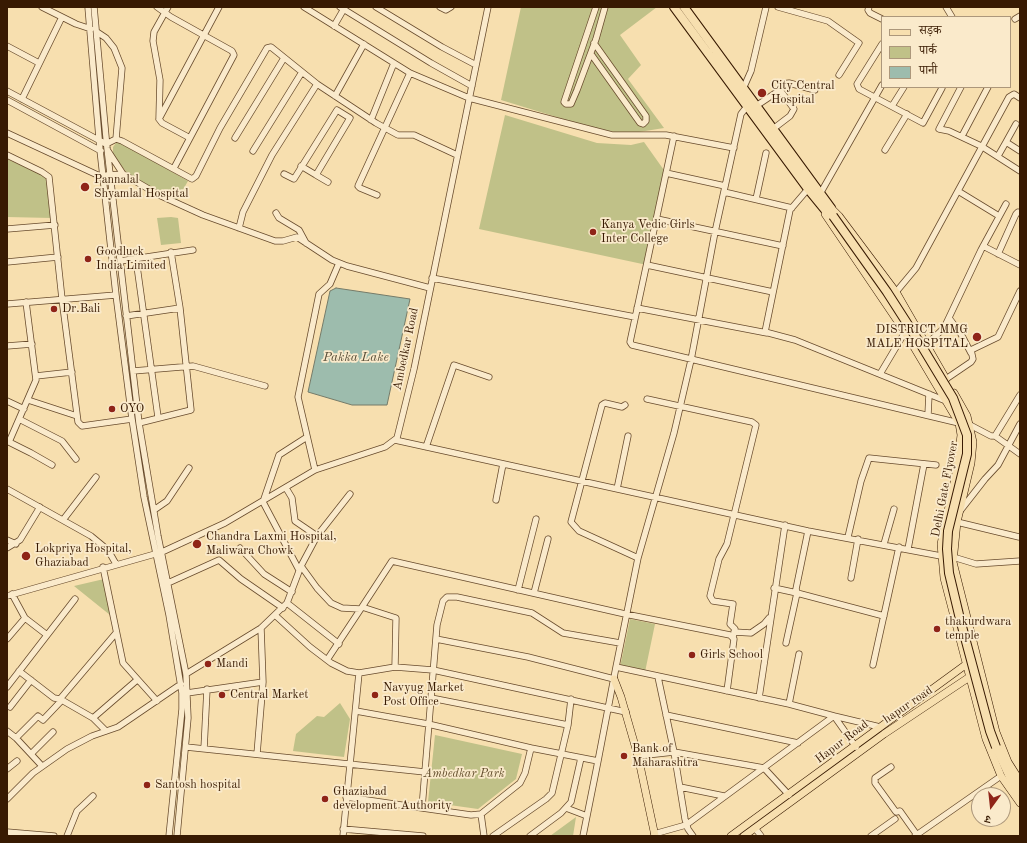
<!DOCTYPE html>
<meta charset="utf-8">
<style>
body{margin:0}
#map{position:relative;width:1027px;height:843px;overflow:hidden;background:#f7dfaf;font-family:"Old Standard TT","Noto Serif Devanagari",serif}
canvas{display:block}
.frame{position:absolute;inset:0;border:8px solid #381a02;pointer-events:none}
.legend{position:absolute;left:881px;top:16px;width:130px;height:72px;box-sizing:border-box;background:#faeacb;border:1px solid #ac977b;margin:0;padding:5px 7px;list-style:none;font-size:12px;color:#381a02}
.legend li{display:flex;align-items:center;gap:8px;height:20px}
.legend b{width:20px;border:1px solid #ac977b}
.north{position:absolute;left:971px;top:787px;width:40px;height:40px;box-sizing:border-box;background:#faeacb;border:1px solid #ac977b;border-radius:50%;rotate:195deg;font-size:11px;font-weight:700;line-height:16px;text-align:center;color:#381a02}
.north::after{content:'';display:block;margin:auto;width:14px;height:18px;background:#8f2418;clip-path:polygon(50% 0,100% 100%,50% 72%,0 100%)}
</style>
<div id="map">
<canvas width="1027" height="843"></canvas>
<div class="frame"></div>
<ul class="legend">
<li><b style="height:5px;background:#f7dfaf"></b>सड़क</li>
<li><b style="height:11px;background:#c0c188"></b>पार्क</li>
<li><b style="height:11px;background:#9dbcad"></b>पानी</li>
</ul>
<div class="north">उ</div>
</div>
<script>
const context = document.querySelector('canvas').getContext('2d');
context.lineJoin = 'round';
function fillPath(path, color) { context.fillStyle = color; context.fill(path, 'evenodd'); }
const shape = rows => new Path2D(rows.map(r => 'M' + r).join(''));
function trace(path, color, width, dash) { context.strokeStyle = color; context.lineWidth = width; context.lineCap = dash ? 'butt' : 'round'; context.setLineDash(dash || []); context.stroke(path); }
function write(font, color, halo, rows, align = 'center') {
  context.font = font + ' "Old Standard TT",serif'; context.lineWidth = 3.5; context.setLineDash([]); context.textBaseline = 'middle'; context.strokeStyle = halo; context.fillStyle = color; for (const [text, x, y, turn = 0] of rows) {
    context.save(); context.translate(x, y); context.rotate((+turn || 0) * Math.PI / 180); context.textAlign = isNaN(turn) ? turn : align; if (halo) context.strokeText(text, 0, 0); context.fillText(text, 0, 0); context.restore();
  }
}
const green = shape([
 [521,7,657,7,620,35,641,65,628,79,664,128,639,132,614,132,586,126,501,100],
 [505,115,597,143,631,145,644,142,666,173,647,265,479,229],
 [120,142,188,181,176,202,127,173,113,155,113,147,116,143],
 [7,159,47,177,52,218,7,217],
 [171,217,178,218,181,243,161,245,157,218],
 [104,579,110,615,74,586],
 [630,619,655,624,645,672,620,667],
 [340,703,350,719,344,757,293,751,296,734,317,716,324,717],
 [435,735,522,754,516,779,478,809,428,802],
 [576,817,573,836,550,836]
]);
const water = shape([
 [336,288,410,299,387,405,352,405,308,392,330,291,336,288]
]);
const minor = shape([
 [42,7,76,24,91,29],
 [88,7,100,150,116,295,132,419,144,497,169,615,182,693,182,709,169,836],
 [94,7,107,148,139,423,158,536,186,674,188,718,177,836],
 [157,7,171,17,232,51,234,55,174,168],
 [168,7,154,32,153,41,160,80,159,119,162,123,190,138],
 [304,7,410,73,469,98,612,135,666,135,734,148],
 [340,7,431,63,472,86],
 [376,7,442,47,476,65],
 [440,7,446,10,451,7],
 [596,7,564,102,566,104,571,104,577,90,596,39,605,7],
 [778,7,828,21,859,43,839,75],
 [869,7,868,10,870,13,882,19],
 [946,7,952,17],
 [1015,19,1020,16],
 [334,26,345,7],
 [97,32,106,38,114,48,122,68,116,139],
 [882,44,857,84,859,89,923,123,942,88],
 [7,46,39,63],
 [591,54,640,123,643,124,646,121,646,116,594,43],
 [961,87,939,129,949,131,981,146,1020,171],
 [743,89,751,71,766,7],
 [7,91,106,144,116,139,122,141,192,179,196,176,220,128,267,48,271,47,317,84,376,123,398,135,414,135,457,155],
 [335,96,364,44],
 [22,99,62,17],
 [7,100,101,151],
 [756,106,780,90],
 [892,106,904,87],
 [748,109,745,109,741,114,715,232,691,360,674,433,638,558,616,667,789,704,834,716,856,747],
 [159,119,219,7],
 [371,120,394,63],
 [1016,124,1006,142,1020,151],
 [773,129,790,116,794,109,780,90,781,84,789,83,815,90],
 [7,133,104,178],
 [674,136,630,342,632,345,959,423],
 [962,136,988,87],
 [235,138,284,58],
 [885,150,907,114],
 [108,151,123,174],
 [253,151,302,72],
 [7,155,42,172,49,177,62,299,78,422,82,426,132,419],
 [998,156,1006,142],
 [666,173,725,186],
 [284,174,294,179,337,110,350,118,316,175,301,166],
 [107,175,123,174,159,195,203,215,275,241,283,241,297,237,332,260,347,266,430,288],
 [316,175,328,182],
 [808,189,790,210,765,332,795,340,946,401],
 [958,191,999,216],
 [724,192,792,208],
 [820,194,882,85],
 [377,195,360,188,358,186,410,73],
 [756,199,766,153],
 [276,213,279,218,299,230,306,243],
 [657,219,783,246],
 [239,228,243,212,272,155,317,84],
 [7,229,55,225],
 [983,246,1020,265],
 [171,252,180,308],
 [998,254,1016,214,1018,212,1020,213],
 [136,259,158,417],
 [120,261,193,250],
 [7,262,58,257],
 [647,265,773,292],
 [432,278,635,317],
 [896,292,916,268,1009,97,1014,94,1020,98],
 [7,304,116,295],
 [637,308,767,333],
 [126,316,180,308,191,410,139,423],
 [949,318,961,334,971,353],
 [7,346,32,344],
 [925,346,944,328,981,250,1006,204],
 [133,371,193,366,265,386],
 [880,374,905,332],
 [36,376,72,372],
 [946,379,971,362,973,359,971,350,998,337,1020,291],
 [647,399,752,422,756,425,727,544,719,559,710,596,713,601,733,604,730,624,735,629,733,637],
 [28,400,77,416],
 [7,401,24,409],
 [625,405,622,407,605,403,602,405,571,522,579,531,638,558],
 [928,415,929,394],
 [19,419,62,441,76,459],
 [970,425,991,436,995,436,1020,395],
 [995,436,1020,454],
 [395,440,808,531,941,556],
 [7,441,31,453,52,465],
 [9,442,36,380,26,302],
 [426,447,454,365,489,377],
 [315,470,298,397,319,294,330,284,339,263],
 [286,488,292,498,295,521,317,536],
 [7,489,91,536,108,550,116,564],
 [617,489,628,436],
 [496,500,503,464],
 [154,510,167,501,189,468],
 [960,511,985,479,998,465,1020,424],
 [63,520,96,477],
 [957,522,1019,537],
 [808,531,796,589,797,593,884,616],
 [848,537,861,481,869,458,936,465],
 [7,540,16,544],
 [884,544,894,509],
 [7,548,20,540,40,507],
 [240,548,264,574,292,592],
 [908,549,924,464],
 [953,557,976,564,1020,561],
 [301,566,317,588,331,603,342,608,360,609],
 [103,567,123,663,157,701],
 [299,570,263,502,279,455,307,437],
 [851,578,858,539],
 [168,583,219,560,241,579,283,608],
 [774,588,797,593,786,643],
 [518,590,536,519],
 [534,593,548,539],
 [12,594,25,618,47,635],
 [7,596,162,552,225,523,315,470,385,447,397,438,414,369,488,7],
 [287,603,339,644],
 [362,607,392,561,625,614,730,635,734,639,727,691],
 [276,616,310,647,331,663,347,671,359,673],
 [734,632,751,633,764,624,769,618],
 [7,639,25,618],
 [436,639,528,657,614,679],
 [327,660,362,607,396,618,395,667],
 [873,665,899,547],
 [616,667,598,761,531,748,525,773,520,783,481,814,471,815,422,808,437,625,443,601,447,597,457,597,532,613,563,633,620,643],
 [19,671,54,698,60,699,116,633],
 [186,674,261,628,287,603,301,566,317,536,350,494],
 [658,677,674,752,685,819,688,829,693,836],
 [7,687,75,599],
 [187,693,263,682],
 [431,698,568,725],
 [759,698,785,525],
 [60,699,93,718,106,731],
 [789,704,799,654],
 [10,707,31,680],
 [356,711,428,724,531,748],
 [666,715,798,743],
 [93,718,137,680],
 [7,731,16,738],
 [186,747,425,772],
 [204,749,207,689],
 [31,754,53,732],
 [257,754,263,682,261,628],
 [638,756,674,752,764,768,789,795],
 [42,766,16,738,38,716,43,720,62,700],
 [891,767,875,778,875,783,896,812,900,811,917,835],
 [7,769,17,761],
 [680,787,724,796],
 [346,797,422,808],
 [7,799,33,773,67,749,92,736,118,727,181,684],
 [566,808,587,816],
 [481,814,484,836],
 [755,828,761,836],
 [343,829,423,836],
 [7,832,54,836],
 [654,834,686,825,834,716,880,727],
 [67,836,77,811,93,796],
 [343,836,359,673,395,667,433,670,626,712],
 [493,836,546,799,552,793,568,725,571,699],
 [530,836,561,813,571,802,581,758],
 [583,836,598,761],
 [871,836,895,819],
 [915,836,1001,776]
]);
const major = shape([
 [831,208,839,216,896,292,946,379],
 [826,211,825,214,905,332,959,423,961,435,957,468,941,544,944,578,986,739,1001,776,1020,803],
 [954,393,967,416,973,442,971,463,957,522,953,562,996,732,1008,762,1020,781],
 [614,679,621,697,638,756,655,836],
 [731,836,968,663],
 [744,836,884,734,971,676]
]);
const highway = shape([
 [674,7,808,189,826,211,833,216],
 [684,7,831,208,833,216],
 [996,747,1010,777,1020,792]
]);
const highwayBridge = shape([
 [833,216,887,292,921,345,953,398,967,435,967,454,948,531,947,549,949,573,960,619,990,731,996,747]
]);
const markers = [
 [762,93,5,"#8f2418"],
 [85,187,5,"#8f2418"],
 [593,232,4,"#8f2418"],
 [88,259,4,"#8f2418"],
 [54,309,4,"#8f2418"],
 [977,337,5,"#8f2418"],
 [112,409,4,"#8f2418"],
 [197,544,5,"#8f2418"],
 [26,556,5,"#8f2418"],
 [937,629,4,"#8f2418"],
 [692,655,4,"#8f2418"],
 [208,664,4,"#8f2418"],
 [222,695,4,"#8f2418"],
 [375,695,4,"#8f2418"],
 [624,756,4,"#8f2418"],
 [147,785,4,"#8f2418"],
 [325,799,4,"#8f2418"]
];
const poiNames = [
 ["City Central",771,86],
 ["Hospital",771,100],
 ["Pannalal",94,180],
 ["Shyamlal Hospital",94,194],
 ["Kanya Vedic Girls",601,225],
 ["Inter College",601,239],
 ["Goodluck",96,252],
 ["India Limited",96,266],
 ["Dr.Bali",62,309],
 ["DISTRICT MMG",968,330,"right"],
 ["MALE HOSPITAL",968,344,"right"],
 ["OYO",120,409],
 ["Chandra Laxmi Hospital,",206,537],
 ["Maliwara Chowk",206,551],
 ["Lokpriya Hospital,",35,549],
 ["Ghaziabad",35,563],
 ["thakurdwara",945,622],
 ["temple",945,636],
 ["Girls School",700,655],
 ["Mandi",216,664],
 ["Navyug Market",383,688],
 ["Post Office",383,702],
 ["Central Market",230,695],
 ["Bank of",632,749],
 ["Maharashtra",632,763],
 ["Santosh hospital",155,785],
 ["Ghaziabad",333,792],
 ["development Authority",333,806]
];
const streetNames = [
 ["Ambedkar Road",406,349,-78],
 ["Delhi Gate Flyover",945,489,-79],
 ["hapur road",908,705,-34],
 ["Hapur Road",842,742,-37]
];
const parkNames = [
 ["Ambedkar Park",464,774]
];
const waterNames = [
 ["Pakka Lake",356,358]
];
fillPath(green, '#c0c188');
fillPath(water, '#9dbcad');
trace(water, '#757b69', 1);
trace(minor, '#684b2d', 7);
trace(major, '#381a02', 8);
trace(highway, '#381a02', 10);
trace(minor, '#faeacb', 5.5);
trace(major, '#f7dfaf', 7);
trace(highway, '#f7dfaf', 8);
trace(highwayBridge, '#381a02', 10, []);
trace(highwayBridge, '#f7dfaf', 8);
for (const [x, y, r, color] of markers) { const dot = new Path2D(); dot.arc(x, y, r, 0, 2 * Math.PI); context.fillStyle = color; context.fill(dot); trace(dot, '#faeacb', 1.5); }
write('12px', '#381a02', '#faeacb', poiNames, 'left');
write('12px', '#381a02', '#faeacb', streetNames);
write('italic 12px', '#614c2a', '#faeacb', parkNames);
write('italic 13px', '#564b35', '#faeacb', waterNames);
</script>
